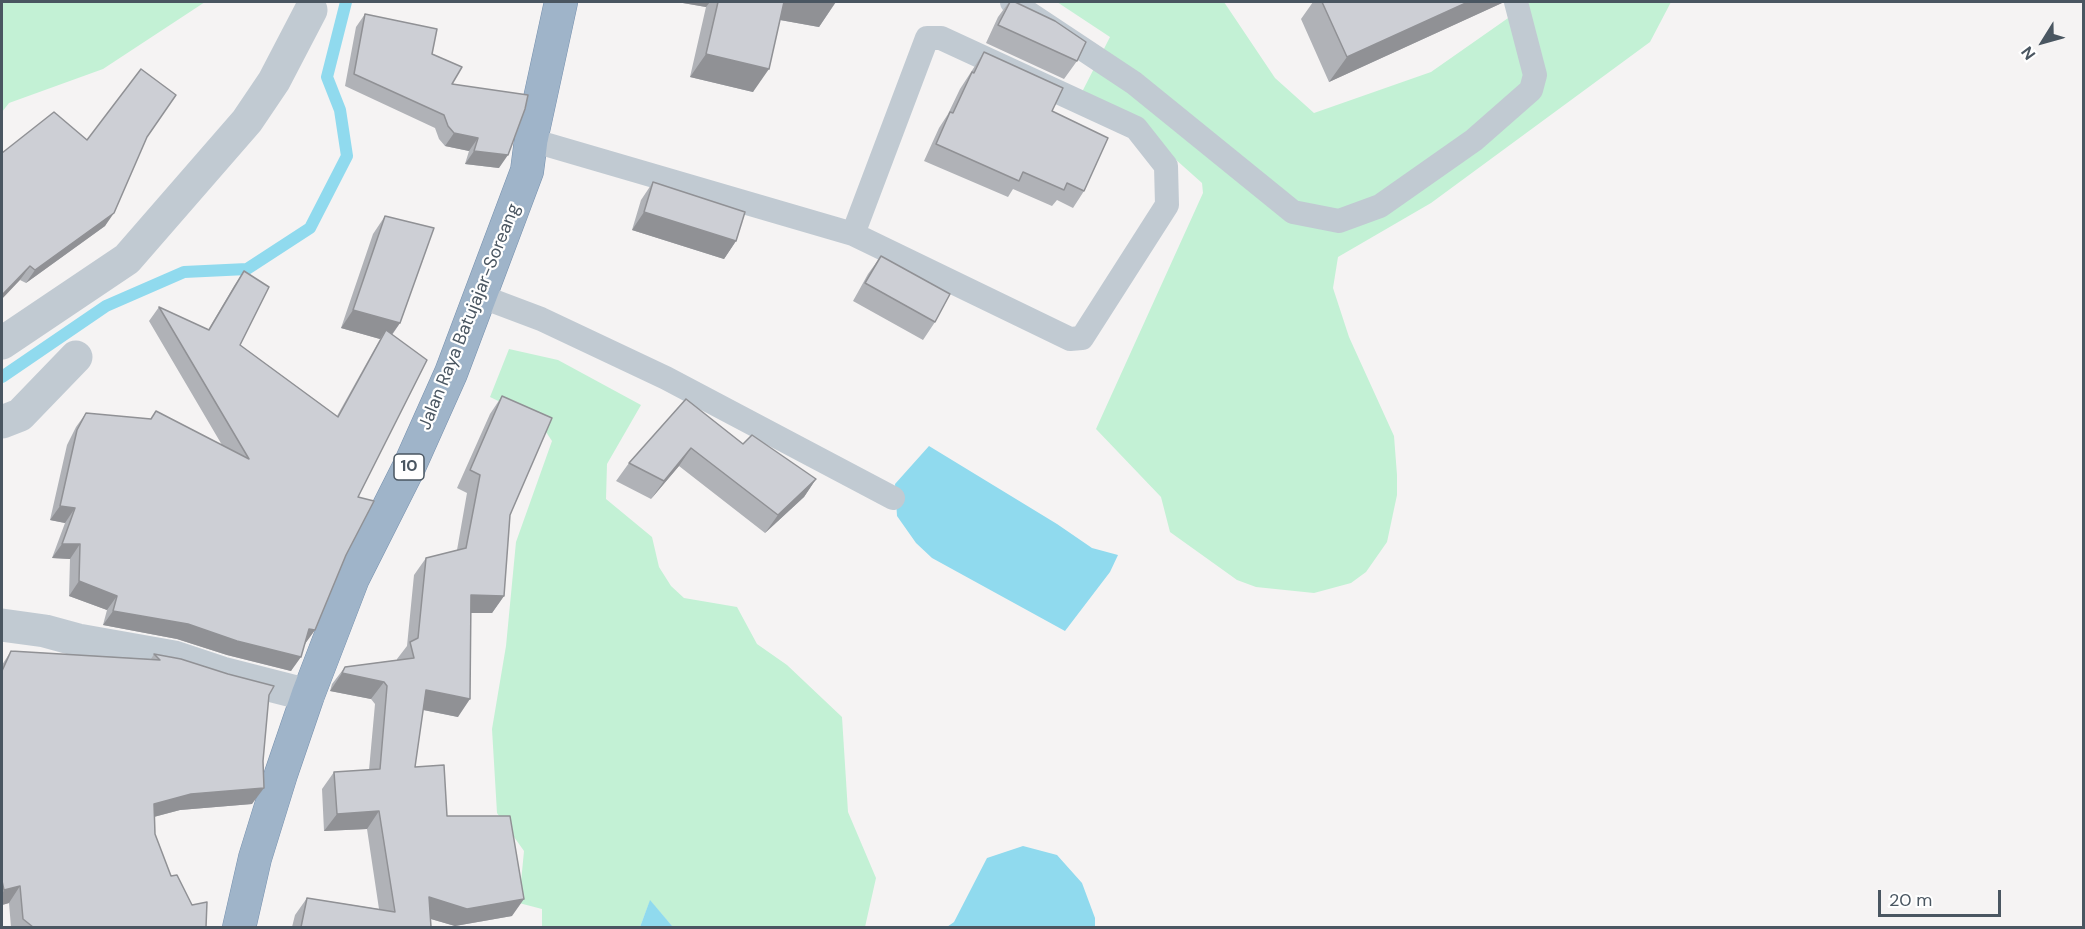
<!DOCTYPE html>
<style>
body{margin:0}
#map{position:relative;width:2085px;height:929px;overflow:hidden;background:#f5f3f3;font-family:"DM Sans",sans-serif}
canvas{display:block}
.frame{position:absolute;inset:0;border:3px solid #4a5661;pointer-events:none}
.north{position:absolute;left:2013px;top:12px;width:60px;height:60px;-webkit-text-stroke:4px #fff;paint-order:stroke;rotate:233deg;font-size:16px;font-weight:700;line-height:24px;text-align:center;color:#4a5661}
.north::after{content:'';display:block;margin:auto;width:21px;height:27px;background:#4a5661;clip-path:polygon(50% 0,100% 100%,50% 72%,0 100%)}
.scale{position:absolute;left:1878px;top:890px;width:123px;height:27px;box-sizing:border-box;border:3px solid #4a5661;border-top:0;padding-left:8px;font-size:18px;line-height:21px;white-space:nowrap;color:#4a5661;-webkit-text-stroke:4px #fff;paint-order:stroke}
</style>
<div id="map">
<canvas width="2085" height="929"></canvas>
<div class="frame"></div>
<div class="north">N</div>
<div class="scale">20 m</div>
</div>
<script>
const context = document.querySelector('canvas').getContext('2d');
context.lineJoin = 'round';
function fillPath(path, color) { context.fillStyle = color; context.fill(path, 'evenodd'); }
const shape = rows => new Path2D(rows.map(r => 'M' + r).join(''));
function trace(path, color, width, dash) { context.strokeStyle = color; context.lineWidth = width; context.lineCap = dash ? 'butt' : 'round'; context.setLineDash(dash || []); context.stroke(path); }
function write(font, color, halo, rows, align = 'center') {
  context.font = font + ' "DM Sans",sans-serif'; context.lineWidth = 4.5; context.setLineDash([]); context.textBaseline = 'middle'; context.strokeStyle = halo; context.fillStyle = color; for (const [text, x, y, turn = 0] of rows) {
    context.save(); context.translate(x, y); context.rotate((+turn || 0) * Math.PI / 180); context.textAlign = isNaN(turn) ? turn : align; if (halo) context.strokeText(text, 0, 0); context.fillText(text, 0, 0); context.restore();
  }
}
const green = shape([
 [2,2,205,2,103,69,9,103,2,112],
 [1057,2,1224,2,1275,78,1314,113,1431,72,1531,2,1671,2,1650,42,1431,203,1338,257,1333,288,1349,337,1394,436,1397,475,1397,495,1387,542,1366,572,1351,583,1314,593,1256,587,1237,580,1170,532,1161,497,1096,429,1203,193,1202,183,1128,117,1081,94,1110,37],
 [509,349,558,360,641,405,607,464,606,499,652,537,659,567,671,586,684,598,737,607,757,644,787,665,842,717,848,812,876,878,865,927,673,927,650,901,640,927,542,927,542,909,519,903,524,851,497,813,492,729,506,646,516,542,552,441,538,420,490,397]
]);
const water = shape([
 [929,446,1057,524,1092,548,1118,555,1110,572,1065,631,932,558,916,543,897,516,895,484],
 [1023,846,1057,855,1082,883,1095,918,1095,927,947,927,954,922,987,858],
 [650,900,673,927,640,927]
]);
const stream = shape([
 [2,377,106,306,184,272,247,269,310,228,347,156,340,110,327,77,346,2]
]);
const service = shape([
 [1012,2,1134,83,1293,212,1339,221,1380,206,1474,140,1531,90,1535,75,1516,2],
 [531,140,853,234,927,38,941,38,1136,128,1166,166,1167,205,1082,338,1070,339,853,234],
 [480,296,541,319,666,378,893,498]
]);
const minor = shape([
 [2,343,127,259,247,121,274,81,311,10],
 [2,422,20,415,76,357],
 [2,625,45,631,78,640,174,657,222,673,308,695]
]);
const trunk = shape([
 [239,928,255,858,281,774,308,695,353,578,409,467,451,373,527,171,531,140,561,2]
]);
const wall = shape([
 [677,2,836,2,819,27,780,20,753,92,690,77,706,7],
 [1009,2,1077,61,1064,79,986,43,998,17],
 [1313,2,1503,2,1502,3,1329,82,1301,19],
 [365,14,432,54,452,84,499,168,465,164,469,151,445,146,439,139,435,128,345,86,356,27],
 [984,52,1052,111,1084,191,1073,208,1057,200,1052,206,1013,189,1008,197,924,161,939,128,948,114,960,89],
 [146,137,105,226,26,283,20,280,87,140],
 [653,182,736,241,724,259,632,230,641,200],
 [385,216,400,323,392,335,346,555,315,630,304,644,291,671,227,655,177,639,103,625,107,610,69,596,70,559,52,558,65,523,50,520,67,445,76,427,86,413,222,445,149,321,159,307,208,330,234,286,244,271,240,345,337,416,380,339,341,328,373,234],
 [881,256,935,322,923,340,853,301,868,274],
 [502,396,510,515,504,596,492,613,471,613,458,717,423,710,415,767,512,916,455,926,431,919,431,927,292,927,295,915,307,898,379,909,367,829,324,831,322,789,334,772,369,770,375,704,371,699,330,691,332,684,345,667,397,660,397,659,407,646,414,575,426,558,457,550,467,493,457,488,490,414],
 [686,399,743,444,816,479,804,497,765,533,679,466,651,499,616,481,629,463],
 [11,651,151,659,154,654,269,695,252,804,180,810,154,817,155,834,171,876,206,927,11,927,9,903,2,905,2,665]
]);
const shadedWall = shape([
 [677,2,710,2,706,7],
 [780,2,825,2,835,3,819,27,769,18],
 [1468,2,1503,2,1502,3,1329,82,1347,57],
 [706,54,769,69,753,92,690,77],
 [454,133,478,138,469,151,445,146],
 [474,151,508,155,499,168,465,164],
 [644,212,736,241,724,259,632,230],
 [114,213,105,226,26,283,35,270],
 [30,266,20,280,2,299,2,295],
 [353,310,400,323,387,341,386,330,380,339,341,328],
 [691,448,679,466,651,499,664,481],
 [816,479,804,497,765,533,778,515],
 [60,506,75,508,65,523,50,520],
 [62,544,80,544,70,559,52,558],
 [79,581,117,596,107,610,69,596],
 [471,595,504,596,492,613,459,613],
 [113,611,188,624,301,657,291,671,227,655,177,639,103,625],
 [309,629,315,630,305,644,299,643],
 [342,673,384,682,371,699,330,691],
 [426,690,470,699,458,717,414,708],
 [264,788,252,804,180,810,142,820,154,804,191,794],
 [379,811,367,829,324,831,337,814],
 [20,886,9,903,2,905,2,894,4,890],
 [429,897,524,899,512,916,455,926,417,915]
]);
const building = shape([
 [718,2,784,2,769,69,706,54,718,2],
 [1010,2,1015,2,1055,21,1086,42,1077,61,998,25,1010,2],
 [1322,2,1468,2,1347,57,1322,2],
 [365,14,437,29,432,54,462,67,452,84,528,95,525,109,508,155,474,151,478,138,454,133,448,126,444,115,354,74,365,14],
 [984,52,1063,88,1052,111,1108,138,1084,191,1067,183,1064,190,1023,172,1019,181,936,144,950,112,953,113,972,72,974,73,984,52],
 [141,69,176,95,147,137,114,213,35,270,30,266,2,295,2,153,54,112,87,140,141,69],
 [653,182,745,212,736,241,644,212,653,182],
 [385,216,434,228,400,323,353,310,385,216],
 [881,256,950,294,935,322,865,283,881,256],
 [244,271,269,287,240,345,338,417,386,330,427,360,358,497,374,501,346,555,315,630,309,629,301,657,237,641,188,624,113,611,117,596,79,581,80,544,62,544,75,508,60,506,77,430,86,413,151,419,156,411,249,459,159,307,209,330,244,271],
 [502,396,552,418,510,515,504,596,471,595,470,699,426,690,415,767,444,765,447,816,510,816,524,899,467,909,429,897,431,927,301,927,307,898,395,912,379,811,337,814,334,772,380,769,387,686,384,682,342,673,345,667,414,658,410,642,418,638,426,558,466,548,480,475,470,470,502,396],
 [686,399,743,444,752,435,816,479,778,515,691,448,664,481,629,463,686,399],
 [11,651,160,660,154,654,181,659,228,674,274,686,269,695,263,761,264,788,191,794,154,804,155,834,171,876,177,875,192,905,207,902,206,927,33,927,23,919,20,886,4,890,2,881,2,671,11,651]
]);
const shields = [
 [409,467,30]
];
const shieldNames = [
 ["10",409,467]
];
const streetNames = [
 ["Jalan Raya Batujajar-Soreang",470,317,-68]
];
fillPath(green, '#c3f1d5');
fillPath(water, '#90daee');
trace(stream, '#90daee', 12);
trace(trunk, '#7690ad', 34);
trace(service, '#c1cad2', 24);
trace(minor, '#c1cad2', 33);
trace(trunk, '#9fb4c9', 33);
fillPath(wall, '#b0b2b7');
fillPath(shadedWall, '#909195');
fillPath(building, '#cdcfd5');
trace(building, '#909195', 1.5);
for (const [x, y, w] of shields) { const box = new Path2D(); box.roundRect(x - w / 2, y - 13, w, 26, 4.5); context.fillStyle = '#fff'; context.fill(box); trace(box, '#4a5661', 1.5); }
write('bold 16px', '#4a5661', null, shieldNames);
write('18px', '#4a5661', '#fff', streetNames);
</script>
